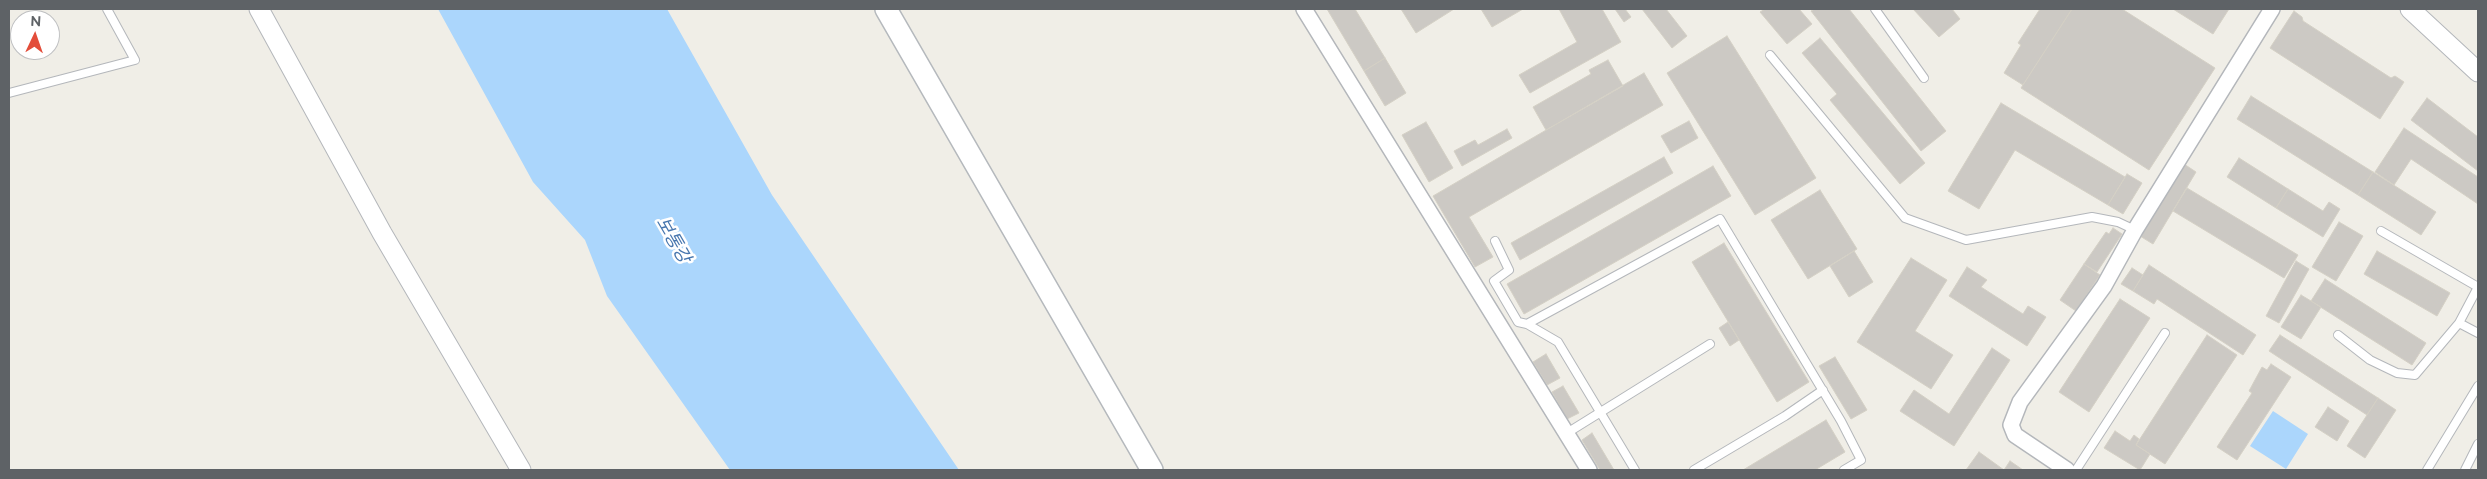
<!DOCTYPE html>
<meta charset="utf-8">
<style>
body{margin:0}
#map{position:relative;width:2487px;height:479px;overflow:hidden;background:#f0eee7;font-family:Raleway,sans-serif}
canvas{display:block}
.frame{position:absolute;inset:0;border:10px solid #5e6266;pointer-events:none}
.north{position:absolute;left:10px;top:10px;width:50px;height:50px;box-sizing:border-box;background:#fff;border:1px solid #bfc0c2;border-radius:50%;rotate:3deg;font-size:14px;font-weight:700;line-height:20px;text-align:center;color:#5e6266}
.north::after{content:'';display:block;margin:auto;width:18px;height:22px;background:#e34d3a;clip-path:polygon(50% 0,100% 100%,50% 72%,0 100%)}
</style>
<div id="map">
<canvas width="2487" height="479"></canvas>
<div class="frame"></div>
<div class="north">N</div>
</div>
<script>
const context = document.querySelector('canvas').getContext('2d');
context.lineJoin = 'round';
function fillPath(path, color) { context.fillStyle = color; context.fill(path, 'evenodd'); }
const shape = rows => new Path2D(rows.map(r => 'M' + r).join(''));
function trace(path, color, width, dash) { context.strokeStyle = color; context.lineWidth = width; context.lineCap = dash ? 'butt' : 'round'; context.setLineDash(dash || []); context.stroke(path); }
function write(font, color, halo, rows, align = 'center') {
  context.font = font + ' Raleway,"Noto Sans KR",sans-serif'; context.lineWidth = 5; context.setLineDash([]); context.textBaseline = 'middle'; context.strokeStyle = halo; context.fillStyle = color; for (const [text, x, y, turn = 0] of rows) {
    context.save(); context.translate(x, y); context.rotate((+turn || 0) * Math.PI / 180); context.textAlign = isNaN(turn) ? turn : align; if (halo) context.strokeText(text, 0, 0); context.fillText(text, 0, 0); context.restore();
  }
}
const water = shape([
 [438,9,667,9,772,195,959,470,730,470,607,296,585,240,533,182],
 [2273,411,2308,434,2286,469,2250,446]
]);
const building = shape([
 [1327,9,1355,9,1385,58,1364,71,1327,9],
 [1401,9,1454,9,1416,33,1401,9],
 [1481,9,1523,9,1492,27,1481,9],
 [1559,9,1602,9,1621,42,1530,93,1519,75,1577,42,1559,9],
 [1615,9,1625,9,1631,17,1624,22,1615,9],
 [1642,9,1666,9,1687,36,1672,48,1642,9],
 [1765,9,1799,9,1812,24,1787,44,1760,12,1765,9],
 [1815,9,1849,9,1946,131,1921,151,1811,11,1815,9],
 [1913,9,1952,9,1960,19,1939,37,1913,9],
 [2040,9,2072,9,2023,85,2004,73,2021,45,2018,43,2040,9],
 [2072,9,2122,9,2215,68,2149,170,2021,88,2072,9],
 [2173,9,2229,9,2213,34,2173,9],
 [2294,11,2302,17,2303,21,2391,78,2395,76,2404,82,2380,119,2270,48,2294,11],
 [1727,36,1816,178,1755,215,1667,73,1727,36],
 [1820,38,1925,163,1900,184,1830,100,1837,94,1802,53,1820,38],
 [1385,58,1406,93,1385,106,1364,71,1385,58],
 [1608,60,1623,86,1546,130,1533,107,1591,74,1589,70,1608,60],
 [1644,73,1663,105,1469,217,1493,257,1475,267,1433,196,1644,73],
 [2251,96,2373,172,2358,195,2237,119,2251,96],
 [2427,98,2478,137,2478,171,2411,120,2427,98],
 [2001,103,2125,177,2108,205,2015,150,1979,209,1948,191,2001,103],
 [1689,121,1698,138,1671,153,1661,136,1689,121],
 [1426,122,1453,168,1429,182,1402,135,1426,122],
 [2404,128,2478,177,2478,204,2411,159,2394,185,2375,172,2404,128],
 [1507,129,1512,138,1462,166,1454,151,1475,140,1478,145,1507,129],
 [1664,157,1673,173,1520,260,1511,243,1664,157],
 [2239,158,2288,189,2276,208,2227,177,2239,158],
 [2184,164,2196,172,2153,244,2140,236,2184,164],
 [1713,166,1731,196,1524,314,1507,284,1713,166],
 [2373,172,2436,212,2421,235,2358,195,2373,172],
 [2127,174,2142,183,2123,214,2108,205,2127,174],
 [2187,188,2298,255,2284,278,2173,211,2187,188],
 [2288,189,2323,211,2329,202,2340,209,2323,237,2276,208,2288,189],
 [1820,190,1857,249,1808,279,1771,220,1820,190],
 [2339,222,2363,236,2336,281,2312,267,2339,222],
 [2113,228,2122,234,2097,272,2084,264,2106,232,2109,234,2113,228],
 [1724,243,1809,382,1777,402,1692,262,1724,243],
 [1854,251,1873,282,1849,297,1830,266,1854,251],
 [2377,251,2450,293,2437,316,2364,274,2377,251],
 [1911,258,1947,280,1915,331,1953,355,1931,389,1857,342,1911,258],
 [2296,261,2309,269,2279,323,2266,316,2296,261],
 [2084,264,2100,275,2076,311,2060,300,2084,264],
 [2149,265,2256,335,2243,355,2157,299,2154,304,2133,291,2149,265],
 [1967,267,1987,280,1981,287,2023,314,2028,306,2046,317,2027,346,1949,296,1967,267],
 [2132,268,2143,275,2133,291,2121,284,2132,268],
 [2325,279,2426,343,2412,365,2311,301,2325,279],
 [2301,295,2321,307,2301,339,2281,327,2301,295],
 [2120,299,2150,318,2089,412,2059,392,2120,299],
 [1728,322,1739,340,1730,346,1719,328,1728,322],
 [2207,335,2237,355,2165,464,2136,445,2207,335],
 [2280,335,2378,398,2367,415,2269,351,2280,335],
 [1992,348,2010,360,1954,446,1900,411,1914,390,1949,414,1992,348],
 [1546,354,1560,378,1547,385,1533,362,1546,354],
 [1835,357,1867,410,1851,419,1819,366,1835,357],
 [2271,364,2291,377,2237,460,2217,447,2252,393,2249,391,2262,367,2267,370,2271,364],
 [1563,386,1579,413,1567,419,1552,392,1563,386],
 [2378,398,2396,410,2365,458,2347,446,2378,398],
 [2328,407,2349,421,2337,441,2315,427,2328,407],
 [1826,420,1845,452,1815,470,1743,470,1826,420],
 [2115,431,2130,441,2134,435,2139,439,2136,445,2150,454,2140,470,2104,448,2115,431],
 [1592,433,1614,470,1600,470,1582,440,1592,433],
 [1979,452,2004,470,1966,470,1979,452],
 [2010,461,2023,470,2004,470,2010,461]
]);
const service = shape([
 [1875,9,1924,78],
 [1770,55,1905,218,1966,240,2092,217,2118,222,2135,230],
 [9,93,135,60,107,9],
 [2381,231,2478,287],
 [1495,241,1509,270,1494,281,1518,322,1527,324,1558,342,1635,470],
 [2459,323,2478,287],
 [1527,324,1720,219,1841,421,1861,460,1844,470],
 [2338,335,2370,360,2397,373,2415,375,2459,323,2478,333],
 [1567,433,1710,344],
 [1694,470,1785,416,1823,390],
 [2076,470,2165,333],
 [2427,470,2478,386],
 [2465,470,2478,444]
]);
const minor = shape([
 [1304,9,1589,470],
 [2067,470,2015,435,2011,425,2020,402,2104,286,2135,230,2272,9]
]);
const tertiary = shape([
 [259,9,382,233,521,470],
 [2410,9,2478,72]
]);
const secondary = shape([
 [886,9,1152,470]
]);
const waterNames = [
 ["보통강",673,240,60]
];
fillPath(water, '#abd6fc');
fillPath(building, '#ccc9c4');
trace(building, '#d4d0c5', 1);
trace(service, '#b4b7bb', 10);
trace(minor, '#b4b7bb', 18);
trace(tertiary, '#b4b7bb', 21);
trace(secondary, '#b5b9bd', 24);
trace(service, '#fff', 8);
trace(minor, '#fff', 15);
trace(tertiary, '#fff', 19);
trace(secondary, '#fff', 21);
write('italic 18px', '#4776ae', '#fff', waterNames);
</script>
